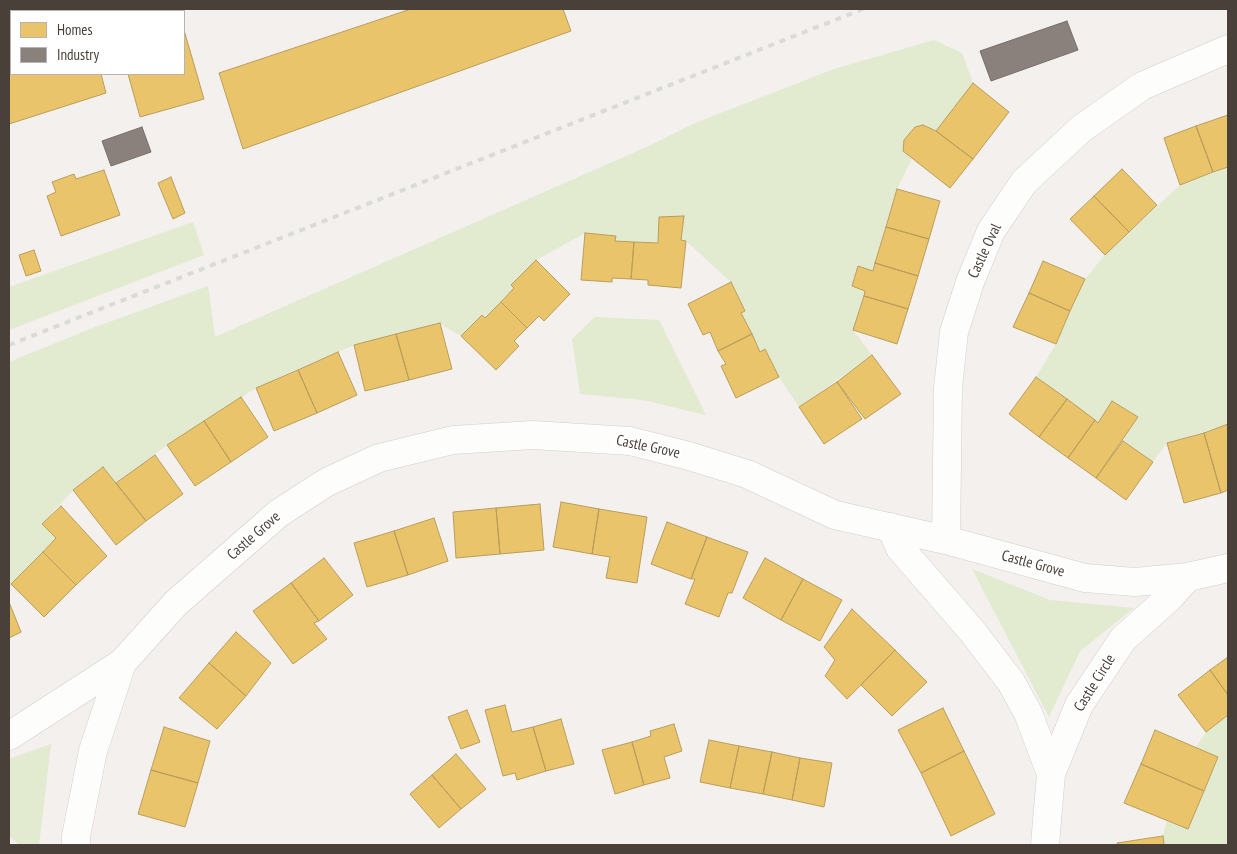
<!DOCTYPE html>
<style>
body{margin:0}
#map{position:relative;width:1237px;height:854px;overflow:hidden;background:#f3f0ed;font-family:"PT Sans Narrow",sans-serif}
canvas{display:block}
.frame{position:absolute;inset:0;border:10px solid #494139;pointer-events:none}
.legend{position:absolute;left:10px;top:10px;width:175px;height:65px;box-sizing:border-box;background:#fff;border:1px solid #b6b3b0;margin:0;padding:6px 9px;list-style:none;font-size:15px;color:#494139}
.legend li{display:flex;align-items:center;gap:10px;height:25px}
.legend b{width:25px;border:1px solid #b6b3b0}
</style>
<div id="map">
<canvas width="1237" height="854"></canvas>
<div class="frame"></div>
<ul class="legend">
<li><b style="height:14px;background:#e9c46a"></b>Homes</li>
<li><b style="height:14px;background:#8a817c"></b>Industry</li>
</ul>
</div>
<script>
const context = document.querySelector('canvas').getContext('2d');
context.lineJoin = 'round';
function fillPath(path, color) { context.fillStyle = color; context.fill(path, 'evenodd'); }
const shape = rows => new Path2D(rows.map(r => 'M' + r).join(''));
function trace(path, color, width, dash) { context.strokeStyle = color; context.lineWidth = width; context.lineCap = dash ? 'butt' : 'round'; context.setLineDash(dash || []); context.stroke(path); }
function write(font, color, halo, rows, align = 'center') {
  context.font = font + ' "PT Sans Narrow",sans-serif'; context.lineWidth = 5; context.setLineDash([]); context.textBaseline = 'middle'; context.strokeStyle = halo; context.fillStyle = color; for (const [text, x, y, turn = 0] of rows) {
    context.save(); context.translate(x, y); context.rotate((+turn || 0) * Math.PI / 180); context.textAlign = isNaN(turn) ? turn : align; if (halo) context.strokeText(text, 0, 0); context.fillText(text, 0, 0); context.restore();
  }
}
const green = shape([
 [934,40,962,53,973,83,936,131,923,125,915,127,904,140,903,151,912,159,897,189,873,271,858,266,852,286,865,291,853,330,872,355,799,407,779,377,765,349,760,352,741,313,745,311,731,282,686,241,681,240,683,217,659,217,658,243,616,241,616,236,585,233,536,260,511,285,514,288,485,318,482,315,461,336,440,324,354,345,256,388,167,445,116,483,103,467,73,490,43,523,56,538,9,588,9,362,90,329,208,286,215,337,651,145,695,123,834,69],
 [1228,167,1228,424,1167,443,1153,462,1123,441,1138,417,1112,401,1098,423,1036,377,1056,344,1085,279,1105,255,1180,185],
 [193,222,204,255,9,330,9,287],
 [595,317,659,320,706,415,643,400,580,394,572,339],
 [972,569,1050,600,1134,608,1080,651,1049,717],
 [1228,715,1228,845,1164,845,1163,836,1167,820,1188,829,1218,757,1196,747,1206,732],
 [51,744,39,845,20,845,9,836,9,759]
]);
const homes = shape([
 [411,9,563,9,571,31,243,149,219,73,411,9],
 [184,30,204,99,140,117,128,74,184,74,184,30],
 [11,66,11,74,101,74,106,93,9,124,9,67,11,66],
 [973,83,1009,112,973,159,936,131,973,83],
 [1228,115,1228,167,1213,172,1196,126,1228,115],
 [923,125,936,131,973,159,950,188,903,151,904,140,915,127,923,125],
 [1196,126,1213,172,1180,185,1164,138,1196,126],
 [1122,169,1157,205,1129,232,1094,196,1122,169],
 [104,170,120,215,61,236,47,196,56,192,52,182,74,174,76,179,104,170],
 [171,177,185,213,173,219,158,183,171,177],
 [897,189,940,201,929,239,886,227,897,189],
 [1094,196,1129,232,1105,255,1070,219,1094,196],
 [684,216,681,240,686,241,681,288,648,285,648,280,631,279,634,242,658,243,659,217,684,216],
 [886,227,929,239,918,276,875,263,886,227],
 [585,233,616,236,615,241,634,242,631,279,612,278,612,282,581,280,585,233],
 [34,250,41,271,26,276,19,255,34,250],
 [536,260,570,294,544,321,539,316,527,328,501,302,514,288,511,285,536,260],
 [1043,261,1085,279,1070,311,1029,293,1043,261],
 [875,263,918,276,908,309,864,296,865,291,852,286,858,266,873,271,875,263],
 [731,282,745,311,741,313,752,334,718,351,710,332,703,335,688,304,731,282],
 [1029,293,1070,311,1056,344,1013,327,1029,293],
 [864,296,908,309,897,344,853,330,864,296],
 [501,302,527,328,514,341,519,346,496,370,461,336,482,315,485,318,501,302],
 [440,323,452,369,409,380,396,334,440,323],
 [396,334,409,380,365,391,354,345,396,334],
 [752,334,760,352,765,349,779,377,736,398,721,366,726,364,718,351,752,334],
 [338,352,357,395,317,413,298,370,338,352],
 [872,355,901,394,865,419,837,382,872,355],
 [298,370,317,413,274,431,256,388,298,370],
 [1036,377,1067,399,1039,437,1009,414,1036,377],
 [837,382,862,419,824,444,799,407,837,382],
 [241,397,268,437,231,462,204,421,241,397],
 [1067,399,1095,420,1068,458,1039,437,1067,399],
 [1112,401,1138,417,1096,478,1068,458,1095,420,1098,423,1112,401],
 [204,421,231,462,195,486,167,445,204,421],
 [1228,424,1228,490,1221,493,1204,433,1228,424],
 [1204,433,1221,493,1184,503,1167,443,1204,433],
 [1123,441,1153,462,1126,500,1096,478,1123,441],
 [155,455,183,494,146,521,116,483,155,455],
 [103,467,146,521,116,545,73,490,103,467],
 [561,502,599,509,592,554,553,547,561,502],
 [540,504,544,550,500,554,496,508,540,504],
 [61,506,107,556,76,585,43,552,56,538,42,524,61,506],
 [496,508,500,554,456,558,453,512,496,508],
 [599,509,647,517,637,583,606,578,610,557,592,554,599,509],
 [434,518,448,561,408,575,394,531,434,518],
 [667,522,707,537,691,579,651,564,667,522],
 [394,531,408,575,367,587,354,543,394,531],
 [707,537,748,552,732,593,728,593,719,617,685,604,695,579,691,579,707,537],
 [43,552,76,585,44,617,11,584,43,552],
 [324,558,353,595,319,621,291,583,324,558],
 [765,558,803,579,781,620,743,598,765,558],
 [803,579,842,600,820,641,781,620,803,579],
 [291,583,319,621,314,623,327,639,293,664,253,611,291,583],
 [9,602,21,632,9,638,9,602],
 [852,609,895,650,847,699,825,676,835,660,824,647,852,609],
 [236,632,271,663,246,696,209,663,236,632],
 [895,650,927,682,892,716,861,685,895,650],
 [1228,657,1228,695,1210,670,1228,657],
 [209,663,246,696,217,729,179,698,209,663],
 [1210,670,1228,695,1228,715,1206,732,1178,695,1210,670],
 [505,705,512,732,533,727,546,771,517,780,515,773,503,776,485,710,505,705],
 [943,708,964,751,921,773,898,730,943,708],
 [467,710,480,742,461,749,448,717,467,710],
 [561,719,574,764,546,771,533,727,561,719],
 [674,724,682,751,664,757,670,778,644,785,632,742,651,736,650,731,674,724],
 [164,727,210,741,198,783,151,770,164,727],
 [1155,730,1218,757,1204,791,1141,764,1155,730],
 [709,740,739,746,730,788,700,782,709,740],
 [632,742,644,785,615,794,602,750,632,742],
 [739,746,772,752,763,794,730,788,739,746],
 [964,751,995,814,951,836,921,773,964,751],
 [772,752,800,758,792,800,763,794,772,752],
 [456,754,486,789,461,809,432,775,456,754],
 [800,758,832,763,824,807,792,800,800,758],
 [1141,764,1204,791,1188,829,1124,803,1141,764],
 [151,770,198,783,185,827,138,814,151,770],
 [432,775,461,809,439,828,410,794,432,775],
 [1163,836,1164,845,1118,845,1117,843,1163,836]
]);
const industry = shape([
 [1067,21,1078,50,991,81,980,51,1067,21],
 [142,127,151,152,111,166,102,141,142,127]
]);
const minor = shape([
 [891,527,900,548,972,631,1011,682,1028,713,1051,774],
 [946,540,948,388,954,332,970,282,991,231,1024,182,1081,129,1142,86,1228,49],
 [9,736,122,663,176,603,279,513,327,482,379,458,453,440,533,435,630,441,689,456,747,474,835,515,946,540,1085,578,1135,582,1188,577,1228,568],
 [76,845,76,836,93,751,122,663],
 [1045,845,1051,774,1079,705,1123,639,1170,597,1188,577]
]);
const rail = shape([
 [9,345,863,9]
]);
const streetNames = [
 ["Castle Oval",985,251,-65],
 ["Castle Grove",648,447,12],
 ["Castle Grove",254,536,-41],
 ["Castle Grove",1033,564,15],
 ["Castle Circle",1095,683,-58]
];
fillPath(green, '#e2eacf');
fillPath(homes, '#e9c46a');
trace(homes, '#b99d5b', 1);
fillPath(industry, '#8a817c');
trace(industry, '#766e68', 1);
trace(minor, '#d1cecb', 29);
trace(minor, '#fdfdfc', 28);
trace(rail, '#dadad9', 4, [6, 6]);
write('15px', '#494139', '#fff', streetNames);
</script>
